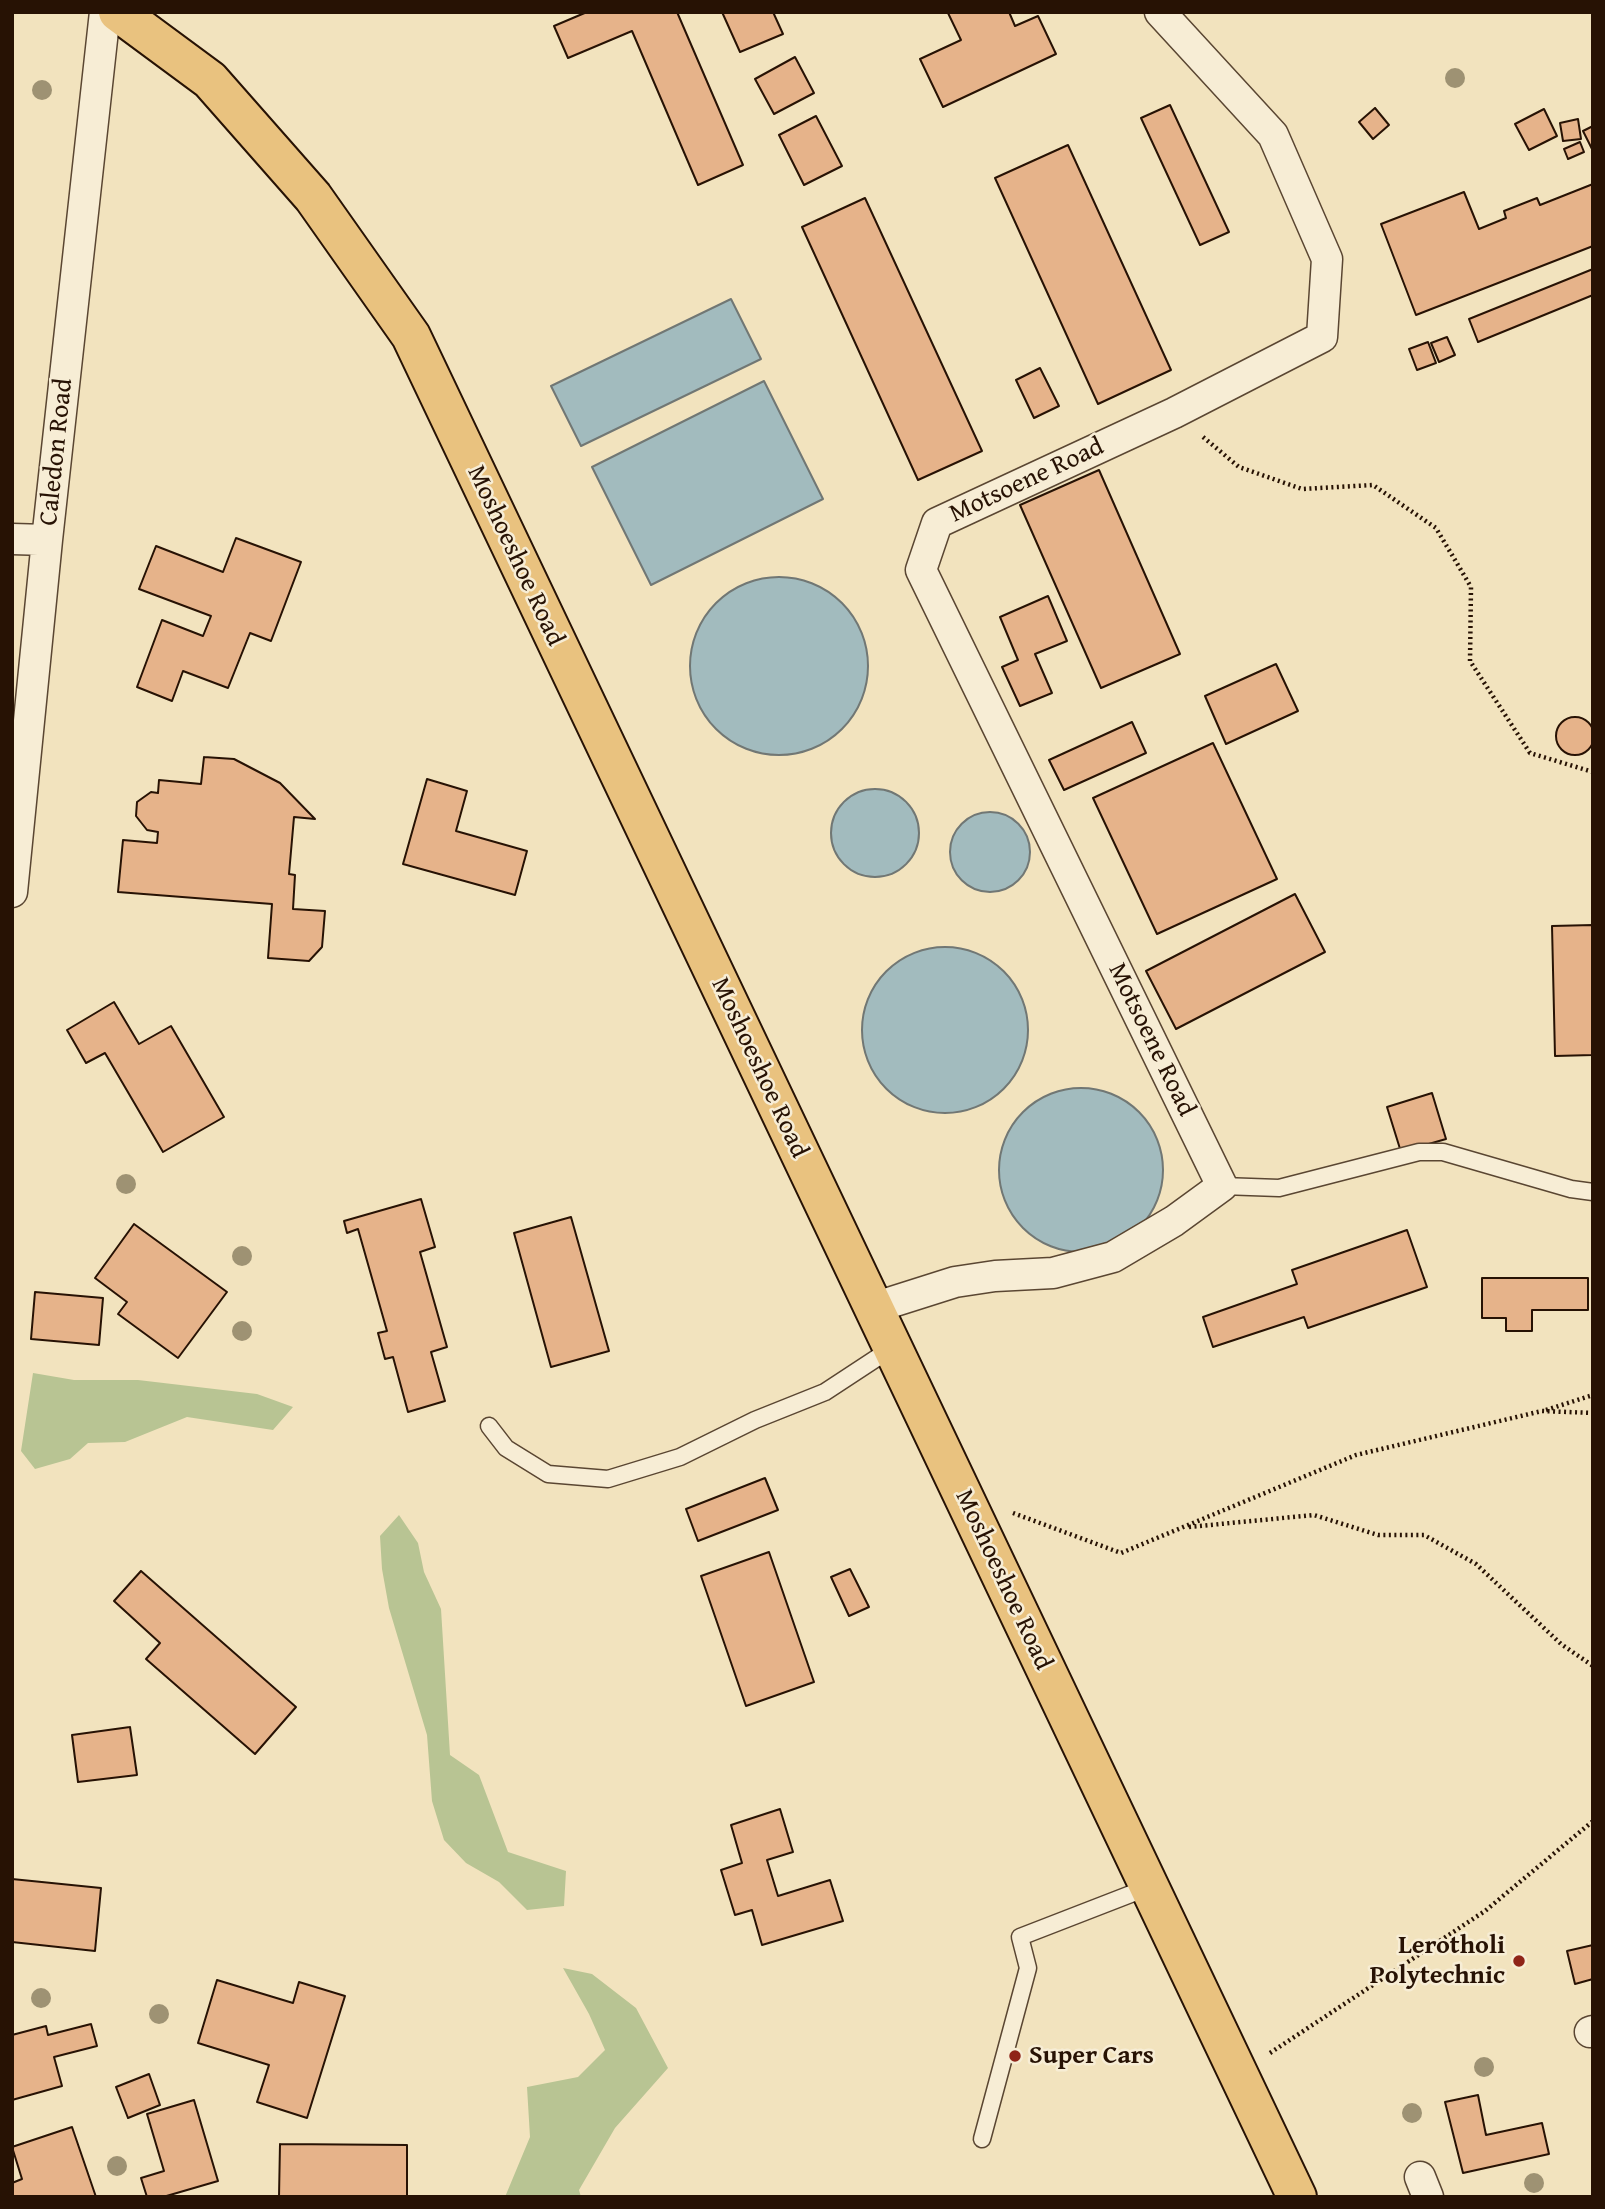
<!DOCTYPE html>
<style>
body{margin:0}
#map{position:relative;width:1605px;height:2209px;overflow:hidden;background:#f2e3be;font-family:"Gentium Book Plus",serif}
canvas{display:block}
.frame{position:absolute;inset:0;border:14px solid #271204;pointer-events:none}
</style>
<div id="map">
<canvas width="1605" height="2209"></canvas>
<div class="frame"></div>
</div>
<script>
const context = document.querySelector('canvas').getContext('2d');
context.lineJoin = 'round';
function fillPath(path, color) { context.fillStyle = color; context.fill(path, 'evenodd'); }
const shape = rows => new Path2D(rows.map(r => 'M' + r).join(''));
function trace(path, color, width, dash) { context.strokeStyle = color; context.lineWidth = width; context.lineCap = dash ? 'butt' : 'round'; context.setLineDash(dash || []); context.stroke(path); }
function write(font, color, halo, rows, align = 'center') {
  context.font = font + ' "Gentium Book Plus",serif'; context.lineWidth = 5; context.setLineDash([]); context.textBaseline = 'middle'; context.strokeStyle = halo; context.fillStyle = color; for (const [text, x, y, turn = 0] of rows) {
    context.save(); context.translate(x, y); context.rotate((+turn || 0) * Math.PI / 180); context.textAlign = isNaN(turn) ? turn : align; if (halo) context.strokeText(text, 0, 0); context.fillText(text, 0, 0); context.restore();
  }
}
const green = shape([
 [33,1373,74,1380,138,1380,257,1394,293,1407,273,1430,187,1417,125,1442,88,1443,70,1459,35,1469,21,1451],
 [399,1515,418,1543,424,1572,441,1609,450,1755,479,1775,508,1852,566,1871,564,1906,527,1910,499,1882,466,1863,444,1840,432,1801,427,1735,389,1608,382,1569,380,1536],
 [563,1968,592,1974,636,2008,668,2068,615,2128,579,2190,581,2197,505,2197,530,2137,527,2087,578,2077,605,2050,589,2014]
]);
const water = shape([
 [731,299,761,359,581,446,551,386,731,299],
 [764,381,823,499,651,585,592,467,764,381],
 '690 666a89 89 0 1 1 178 0a89 89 0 1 1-178 0Z',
 '831 833a44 44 0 1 1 88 0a44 44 0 1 1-88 0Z',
 '950 852a40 40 0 1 1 80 0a40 40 0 1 1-80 0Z',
 '862 1030a83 83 0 1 1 166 0a83 83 0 1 1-166 0Z',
 '999 1170a82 82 0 1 1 164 0a82 82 0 1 1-164 0Z'
]);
const building = shape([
 [587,12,677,12,743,165,698,185,632,31,568,58,554,26,587,12],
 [722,12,773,12,783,34,740,52,722,12],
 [1009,12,1015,26,1038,16,1056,54,943,107,920,59,961,40,948,13,1009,12],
 [795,57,814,93,774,114,755,79,795,57],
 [1170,105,1229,232,1200,245,1141,118,1170,105],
 [1375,108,1389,125,1373,139,1359,122,1375,108],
 [1544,109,1557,136,1529,150,1515,124,1544,109],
 [816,116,842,166,804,185,779,135,816,116],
 [1578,119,1581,139,1563,141,1560,123,1578,119],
 [1593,126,1593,148,1592,149,1583,131,1593,126],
 [1580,142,1584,152,1568,159,1564,149,1580,142],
 [1068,145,1171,370,1098,404,995,178,1068,145],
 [1593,184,1593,246,1416,315,1381,224,1464,192,1479,229,1506,218,1504,211,1537,198,1540,205,1593,184],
 [865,198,982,451,918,480,802,227,865,198],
 [1593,269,1593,295,1478,342,1469,319,1593,269],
 [1447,337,1455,355,1439,362,1431,343,1447,337],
 [1428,342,1436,363,1417,370,1409,349,1428,342],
 [1040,368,1059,406,1034,418,1016,380,1040,368],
 [1099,470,1180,654,1101,688,1020,505,1099,470],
 [236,538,301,562,271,641,250,633,228,688,183,671,172,701,137,687,162,620,203,636,211,616,139,589,156,546,223,572,236,538],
 [1048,596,1067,641,1035,654,1052,693,1020,706,1002,667,1018,660,1000,617,1048,596],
 [1276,664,1298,711,1226,744,1205,696,1276,664],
 '1556 736a19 19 0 1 1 38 0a19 19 0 1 1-38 0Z',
 [1132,722,1146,753,1064,790,1049,760,1132,722],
 [1213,743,1277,879,1157,934,1093,798,1213,743],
 [204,757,234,759,280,783,315,819,294,817,289,874,295,875,293,909,325,911,322,947,309,961,268,958,272,904,118,892,123,840,157,843,158,832,147,830,136,816,137,802,151,792,158,793,159,780,201,784,204,757],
 [427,779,467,791,456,831,527,851,515,895,403,864,427,779],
 [1295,894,1325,952,1176,1029,1146,971,1295,894],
 [1593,925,1593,1055,1555,1056,1552,926,1593,925],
 [114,1002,139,1044,171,1026,224,1117,163,1152,105,1053,86,1063,67,1030,114,1002],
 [1432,1093,1446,1139,1401,1152,1387,1107,1432,1093],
 [421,1199,435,1247,420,1252,447,1347,431,1352,445,1401,408,1412,393,1357,385,1359,378,1333,387,1331,358,1229,347,1233,344,1221,421,1199],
 [571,1217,609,1351,551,1367,514,1233,571,1217],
 [134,1224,227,1292,178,1358,118,1314,127,1302,95,1278,134,1224],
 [1407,1230,1427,1287,1308,1328,1304,1317,1213,1347,1203,1317,1297,1284,1292,1270,1407,1230],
 [1482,1278,1588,1278,1588,1310,1532,1310,1532,1331,1506,1331,1506,1318,1482,1318,1482,1278],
 [35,1292,103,1298,99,1345,31,1339,35,1292],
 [765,1478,778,1510,698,1541,686,1509,765,1478],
 [769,1552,814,1682,746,1706,701,1576,769,1552],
 [850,1569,869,1607,849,1616,831,1577,850,1569],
 [141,1571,296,1707,255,1754,146,1659,160,1643,114,1601,141,1571],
 [130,1727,137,1775,78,1782,72,1735,130,1727],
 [780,1809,793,1852,767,1860,778,1896,830,1880,843,1921,762,1945,752,1910,735,1915,721,1870,742,1863,731,1825,780,1809],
 [12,1879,101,1888,95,1951,12,1942,12,1879],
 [1593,1945,1593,1979,1575,1984,1567,1951,1593,1945],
 [217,1980,293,2003,299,1982,345,1996,307,2118,257,2102,269,2065,198,2043,217,1980],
 [91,2024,97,2046,54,2057,62,2086,12,2100,12,2035,46,2026,48,2035,91,2024],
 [149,2074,160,2105,128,2118,116,2087,149,2074],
 [1478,2095,1486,2135,1542,2123,1549,2154,1463,2173,1445,2102,1478,2095],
 [194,2100,218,2181,163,2197,147,2197,141,2178,164,2171,147,2114,194,2100],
 [72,2127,96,2197,12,2197,12,2183,22,2179,12,2147,72,2127],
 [280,2144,407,2145,407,2197,279,2197,280,2144]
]);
const path = shape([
 [1203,437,1239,467,1302,489,1373,485,1436,528,1471,587,1470,661,1530,753,1593,772],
 [1546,1410,1593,1395],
 [1013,1513,1121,1553,1356,1455,1542,1411,1593,1413],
 [1189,1527,1314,1515,1378,1535,1424,1535,1476,1564,1561,1644,1593,1666],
 [1270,2053,1485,1911,1593,1821]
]);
const lane = shape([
 [1222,1186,1279,1188,1419,1152,1443,1152,1571,1189,1593,1192],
 [489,1426,506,1448,548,1474,608,1479,680,1457,755,1420,825,1392,892,1348],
 [982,2139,1028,1968,1020,1937,1149,1887]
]);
const street = shape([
 [12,539,47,540],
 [12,892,47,540,105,12],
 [873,1308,955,1282,995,1276,1053,1273,1113,1257,1174,1221,1222,1186,921,570,937,523,1174,413,1322,337,1327,259,1273,135,1160,12],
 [1590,2032,1593,2031],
 [1420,2177,1428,2197]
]);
const primary = shape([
 [118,12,210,80,313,197,411,336,1297,2197]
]);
const trees = [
 [1455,78],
 [42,90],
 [126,1184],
 [242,1256],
 [242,1331],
 [41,1998],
 [159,2014],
 [1484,2067],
 [1412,2113],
 [117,2166],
 [1534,2183]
];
const markers = [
 [1519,1961,7,"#8f2418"],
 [1015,2056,7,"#8f2418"]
];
const streetNames = [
 ["Caledon Road",57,452,-84],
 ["Motsoene Road",1027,481,-25],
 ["Moshoeshoe Road",515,556,65],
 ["Motsoene Road",1151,1040,64],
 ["Moshoeshoe Road",759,1068,65],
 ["Moshoeshoe Road",1003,1580,65]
];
const poiNames = [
 ["Lerotholi",1505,1946],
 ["Polytechnic",1505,1976],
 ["Super Cars",1029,2056,"left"]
];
fillPath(green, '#b8c493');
fillPath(water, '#a2bbbe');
trace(water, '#717774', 2);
fillPath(building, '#e6b38a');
trace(building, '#271204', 2);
trace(lane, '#5a4632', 19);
trace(street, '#5a4632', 33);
trace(primary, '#271204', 42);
trace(path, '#271204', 4.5, [2, 3.5]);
trace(lane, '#f7edd5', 16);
trace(street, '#f7edd5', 30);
trace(primary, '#e9c27f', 38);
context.fillStyle = '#9e9273';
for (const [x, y] of trees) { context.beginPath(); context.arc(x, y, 10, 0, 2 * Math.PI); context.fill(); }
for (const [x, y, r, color] of markers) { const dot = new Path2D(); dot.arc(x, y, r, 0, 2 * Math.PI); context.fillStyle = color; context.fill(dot); trace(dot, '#f7edd5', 2.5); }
write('26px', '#271204', '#f7edd5', streetNames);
write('bold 26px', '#271204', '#f7edd5', poiNames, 'right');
</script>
